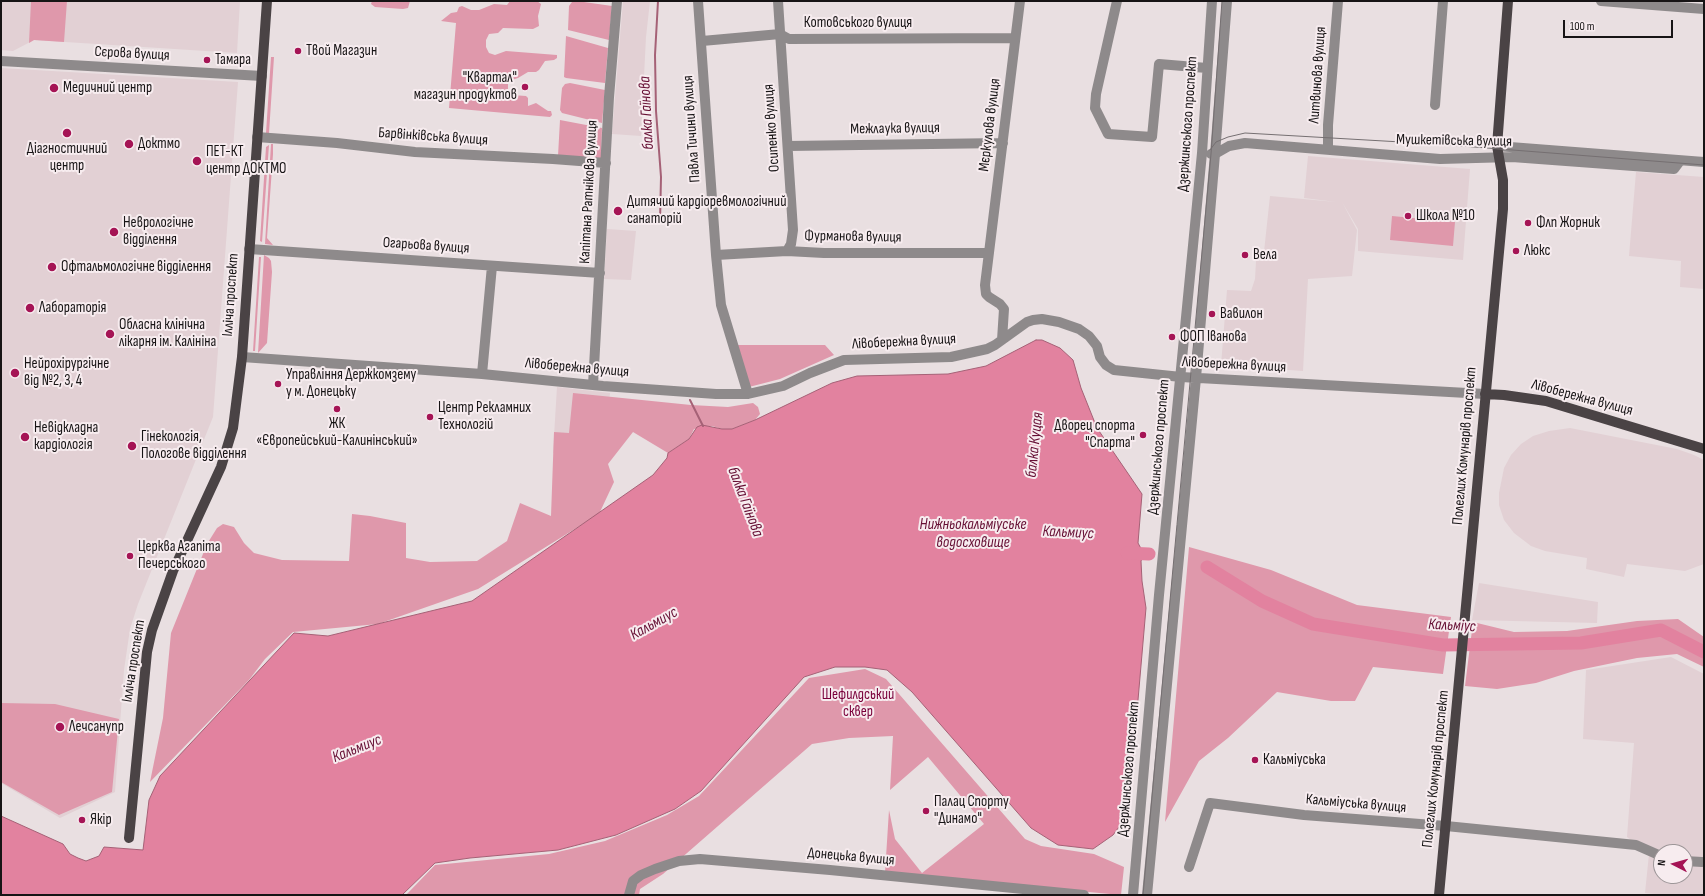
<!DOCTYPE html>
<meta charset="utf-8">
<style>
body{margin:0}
#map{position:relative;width:1705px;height:896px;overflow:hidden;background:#e9dfe1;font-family:"Sofia Sans Condensed",sans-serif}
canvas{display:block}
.frame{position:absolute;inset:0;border:2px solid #171415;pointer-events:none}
.north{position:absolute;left:1653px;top:844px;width:40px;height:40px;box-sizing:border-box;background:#f7ecef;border:1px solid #9d9698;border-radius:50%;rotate:276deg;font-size:11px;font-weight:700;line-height:16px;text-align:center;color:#171415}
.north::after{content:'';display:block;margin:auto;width:14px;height:18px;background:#a51455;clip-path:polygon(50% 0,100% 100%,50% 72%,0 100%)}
.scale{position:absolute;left:1563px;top:20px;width:110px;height:18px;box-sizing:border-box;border:2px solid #171415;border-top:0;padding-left:5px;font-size:12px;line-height:14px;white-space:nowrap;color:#171415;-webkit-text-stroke:3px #f7ecef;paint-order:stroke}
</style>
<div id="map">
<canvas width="1705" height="896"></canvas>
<div class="frame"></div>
<div class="north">N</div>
<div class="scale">100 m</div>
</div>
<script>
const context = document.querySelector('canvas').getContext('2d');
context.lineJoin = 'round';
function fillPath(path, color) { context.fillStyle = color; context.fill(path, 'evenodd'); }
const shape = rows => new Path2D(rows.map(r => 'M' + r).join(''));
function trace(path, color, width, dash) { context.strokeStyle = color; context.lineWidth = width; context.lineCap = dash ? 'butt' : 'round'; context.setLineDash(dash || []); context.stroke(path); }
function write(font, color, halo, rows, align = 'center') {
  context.font = font + ' "Sofia Sans Condensed",sans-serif'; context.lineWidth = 4; context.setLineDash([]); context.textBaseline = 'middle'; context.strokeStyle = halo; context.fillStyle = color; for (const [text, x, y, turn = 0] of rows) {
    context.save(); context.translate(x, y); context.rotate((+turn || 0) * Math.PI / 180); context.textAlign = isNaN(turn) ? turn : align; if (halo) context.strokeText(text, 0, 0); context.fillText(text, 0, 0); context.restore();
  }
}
const built = shape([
 [1,1,240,1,237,53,34,40,13,51,1,50],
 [623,1,650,1,646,37,641,136,612,134],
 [1,68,238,82,213,417,138,604,130,629,124,670,115,792,60,818,1,783],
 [1308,156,1470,169,1463,260,1358,251,1358,229,1342,202,1357,230,1352,276,1308,279,1303,371,1221,365,1227,290,1251,291,1255,279,1256,261,1263,261,1270,196,1336,202,1304,198],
 [1636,172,1704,177,1704,289,1680,287,1681,261,1629,256],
 [607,229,636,231,631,280,604,279],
 [557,387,610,393,605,453,553,453],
 [1570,428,1677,449,1694,455,1704,460,1704,564,1685,571,1627,564,1624,577,1586,569,1587,558,1545,551,1531,546,1514,533,1504,520,1499,505,1499,493,1504,468,1511,455,1521,444,1533,436,1549,431],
 [1479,583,1598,602,1597,623,1472,620],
 [1671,657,1704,674,1704,895,1665,895,1645,893,1649,854,1627,837,1634,743,1583,739,1586,670],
 [1661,852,1685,852,1685,876,1661,876]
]);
const green = shape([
 [31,1,67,1,64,42,34,40,29,43],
 [372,1,410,1,408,8,403,9,375,7,371,4],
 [510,1,537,1,541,4,538,16,539,26,533,29,503,28,498,33,489,34,486,40,486,47,489,53,495,55,506,51,557,55,557,58,554,60,545,61,539,70,536,72,528,72,518,78,512,80,508,83,508,89,512,95,526,96,528,98,528,106,536,103,548,111,551,111,552,115,550,117,449,108,456,23,441,21,451,13,457,12,459,7,462,6,471,10,479,10,494,4,507,5],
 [577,1,612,6,609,40,568,30,569,6,572,2],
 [566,36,608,48,605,83,566,78,564,77],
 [271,57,274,57,269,133,266,133],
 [570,83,605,90,602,123,562,113,560,110,562,88,565,84],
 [560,120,602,128,601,159,558,156],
 [271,144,273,144,273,154,267,238,273,245,265,244],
 [269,145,262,242,260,241,266,147],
 [1392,216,1455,222,1453,246,1390,240],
 [264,255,269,258,271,261,272,272,267,343,258,353],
 [259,257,261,257,255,351,253,351],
 [735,345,825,345,834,355,780,379,749,387],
 [573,393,691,405,728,407,753,403,758,407,760,414,755,420,732,429,722,429,712,426,694,429,689,439,668,453,633,432,608,464,614,482,599,514,478,589,378,624,293,632,265,659,249,680,150,782,163,718,171,633,207,544,217,528,223,524,234,527,244,543,254,553,282,560,349,561,352,514,370,516,406,523,406,558,430,562,477,561,507,541,520,503,551,516,554,432,569,433],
 [1189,547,1271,570,1357,605,1451,617,1443,674,1373,667,1355,701,1331,701,1277,692,1228,738,1199,761,1165,822],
 [1678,619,1704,637,1704,667,1677,654,1637,658,1574,671,1536,683,1497,689,1465,686,1473,622,1514,632,1567,631,1637,621],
 [865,669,886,679,1025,839,1041,846,1094,854,1124,867,1121,895,885,873,889,810,895,839,922,873,984,824,928,757,890,790,893,736,849,738,812,744,663,874,640,889,639,895,406,895,435,865,549,854,605,841,667,815,699,796,809,678],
 [1,703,55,704,119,719,112,792,59,815,1,782]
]);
const water = shape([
 [1036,340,1042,340,1060,348,1073,360,1081,388,1097,428,1142,494,1138,543,1144,554,1141,561,1142,581,1146,608,1128,815,1113,835,1093,849,1058,845,1031,828,912,692,887,670,865,667,835,667,804,677,701,791,675,809,616,835,558,850,470,858,435,863,402,895,1,895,1,816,63,844,70,854,78,858,86,861,99,856,104,847,143,850,149,800,160,776,294,633,328,636,472,601,653,475,667,458,668,453,689,439,697,427,702,425,722,429,732,429,755,420,832,383,857,376,948,374,986,366,1036,340]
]);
const stream = shape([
 [658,1,655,55,656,111,661,177,660,223],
 [690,400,703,426]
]);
const river = shape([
 [1127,553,1149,554],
 [1207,567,1262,601,1313,624,1443,645,1581,643,1661,630,1704,652]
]);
const minor = shape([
 [698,1,716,255,721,305,748,394],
 [778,1,793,230,791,244,787,251],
 [1117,1,1096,94,1095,108,1108,134,1152,137,1159,64,1207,68],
 [1601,1,1704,9],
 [702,41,780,34,789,39,1015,38],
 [1,61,262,76],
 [1435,105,1443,1],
 [257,137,337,143,415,152,553,159,606,163],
 [788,146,1003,143],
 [1497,146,1704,162],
 [1328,150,1328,125,1338,1],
 [1211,154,1215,154,1229,146,1245,143,1440,159,1512,157,1674,169,1680,161],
 [249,249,600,273],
 [716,255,787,251,824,253,989,253],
 [1002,340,1004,309,1000,304,989,297,986,294,985,285,1020,1],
 [242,357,482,374,603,386,716,394,748,394,783,386,810,373,844,360,951,357,987,349,995,345,1027,322,1033,320,1042,319,1059,322,1079,329,1089,336,1097,346,1100,357,1106,365,1114,370,1181,377,1485,394],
 [482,374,492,266],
 [593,385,609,97,617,1],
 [1685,861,1702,862],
 [1189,867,1210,803,1304,815,1446,826,1636,845,1661,856],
 [629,895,633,881,641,875,655,869,679,861,700,859,830,870,1084,895],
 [1133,895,1159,595,1202,153,1212,1],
 [1147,895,1196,378,1215,154,1227,1]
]);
const major = shape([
 [1485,394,1504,395,1546,401,1704,449],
 [129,838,147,652,152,630,173,571,221,467,233,428,242,357,267,1],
 [1439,895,1503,209,1503,180,1497,146,1508,1]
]);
const tram = shape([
 [1210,150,1216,142,1228,137,1245,133,1436,144,1704,165],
 [1143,895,1211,154,1222,1]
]);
const markers = [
 [298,51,4,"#a51455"],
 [207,60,4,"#a51455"],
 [525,87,4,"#a51455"],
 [54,88,5,"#a51455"],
 [67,133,5,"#a51455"],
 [129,144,5,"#a51455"],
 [197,161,5,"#a51455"],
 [618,211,5,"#a51455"],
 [1408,216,4,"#a51455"],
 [1528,223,4,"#a51455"],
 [114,232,5,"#a51455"],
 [1516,251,4,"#a51455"],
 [1245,255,4,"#a51455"],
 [52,267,5,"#a51455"],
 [30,308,5,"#a51455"],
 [1212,314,4,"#a51455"],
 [110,334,5,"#a51455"],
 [1172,337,4,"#a51455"],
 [15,373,5,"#a51455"],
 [278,384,4,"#a51455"],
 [337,409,4,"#a51455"],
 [430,417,4,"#a51455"],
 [1143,435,4,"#a51455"],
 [25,437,5,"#a51455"],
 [132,446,5,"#a51455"],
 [130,556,4,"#a51455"],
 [60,727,5,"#a51455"],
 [1255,760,4,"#a51455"],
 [926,811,4,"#a51455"],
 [82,820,4,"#a51455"]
];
const streetNames = [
 ["Котовського вулиця",858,23],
 ["Сєрова вулиця",132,54,3],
 ["Литвинова вулиця",1318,75,-86],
 ["Дзержинського проспект",1188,124,-86],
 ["Мєркулова вулиця",990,125,-83],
 ["Осипенко вулиця",772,128,-94],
 ["Павла Тичини вулиця",692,129,-94],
 ["Межлаука вулиця",895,129,-1],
 ["Барвінківська вулиця",433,137,4],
 ["Мушкетівська вулиця",1454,141,1],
 ["Капітана Ратнікова вулиця",589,192,-87],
 ["Фурманова вулиця",853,237,1],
 ["Огарьова вулиця",426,246,4],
 ["Ілліча проспект",231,295,-86],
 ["Лівобережна вулиця",904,342,-3],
 ["Лівобережна вулиця",1234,365,3],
 ["Лівобережна вулиця",577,368,5],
 ["Лівобережна вулиця",1582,398,15],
 ["Полеглих Комунарів проспект",1465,446,-85],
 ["Дзержинського проспект",1159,447,-85],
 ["Ілліча проспект",134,661,-81],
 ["Дзержинського проспект",1129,769,-85],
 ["Полеглих Комунарів проспект",1436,769,-84],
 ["Кальміуська вулиця",1356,804,5],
 ["Донецька вулиця",851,857,5]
];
const poiNames = [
 ["Твой Магазин",306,51],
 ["Тамара",215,60],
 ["\"Квартал\"",517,78,"right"],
 ["магазин продуктов",517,95,"right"],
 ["Медичний центр",63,88],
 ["Доктмо",138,144],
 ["Діагностичний",67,149,"center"],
 ["центр",67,166,"center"],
 ["ПЕТ-КТ",206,152],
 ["центр ДОКТМО",206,169],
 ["Дитячий кардіоревмологічний",627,202],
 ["санаторій",627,219],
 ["Школа №10",1416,216],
 ["Неврологічне",123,223],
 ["відділення",123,240],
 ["Флп Жорник",1536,223],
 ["Люкс",1524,251],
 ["Вела",1253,255],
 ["Офтальмологічне відділення",61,267],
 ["Лабораторія",39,308],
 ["Вавилон",1220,314],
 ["Обласна клінічна",119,325],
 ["лікарня ім. Калініна",119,342],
 ["ФОП Іванова",1180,337],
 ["Нейрохірургічне",24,364],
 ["від №2, 3, 4",24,381],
 ["Управління Держкомзему",286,375],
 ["у м. Донецьку",286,392],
 ["Центр Рекламних",438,408],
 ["Технологій",438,425],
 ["ЖК",337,424,"center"],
 ["«Європейський-Калинінський»",337,441,"center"],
 ["Дворец спорта",1135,426,"right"],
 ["\"Спарта\"",1135,443,"right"],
 ["Невідкладна",34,428],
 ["кардіологія",34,445],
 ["Гінекологія,",141,437],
 ["Пологове відділення",141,454],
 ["Церква Агапіта",138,547],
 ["Печерського",138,564],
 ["Лечсанупр",69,727],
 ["Кальміуська",1263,760],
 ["Палац Спорту",934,802],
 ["\"Динамо\"",934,819],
 ["Якір",90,820]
];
const parkNames = [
 ["Шефилдський",858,695],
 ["сквер",858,712]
];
const waterNames = [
 ["балка Гаїнова",647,113,-93],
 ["балка Куцая",1035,445,-84],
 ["балка Гаїнова",745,502,69],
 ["Нижньокальміуське",973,525],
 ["водосховище",973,543],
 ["Кальмиус",1068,533,3],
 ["Кальмиус",654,624,-29],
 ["Кальміус",1452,626,3],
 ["Кальмиус",357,749,-22]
];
fillPath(built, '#e2d0d4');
fillPath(green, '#df98ab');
fillPath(water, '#e2829f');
trace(water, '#a56176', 1);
trace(stream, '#a56176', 2);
trace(river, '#e2829f', 13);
trace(minor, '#8e8a8b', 10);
trace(major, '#4a4345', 10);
trace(tram, '#756f71', 1);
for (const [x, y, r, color] of markers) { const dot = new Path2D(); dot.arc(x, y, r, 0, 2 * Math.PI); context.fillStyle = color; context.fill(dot); trace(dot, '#f7ecef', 1.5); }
write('15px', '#171415', '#f7ecef', streetNames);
write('15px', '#171415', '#f7ecef', poiNames, 'left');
write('15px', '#79003a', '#f7ecef', parkNames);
write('italic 16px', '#660f34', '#f7ecef', waterNames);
</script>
